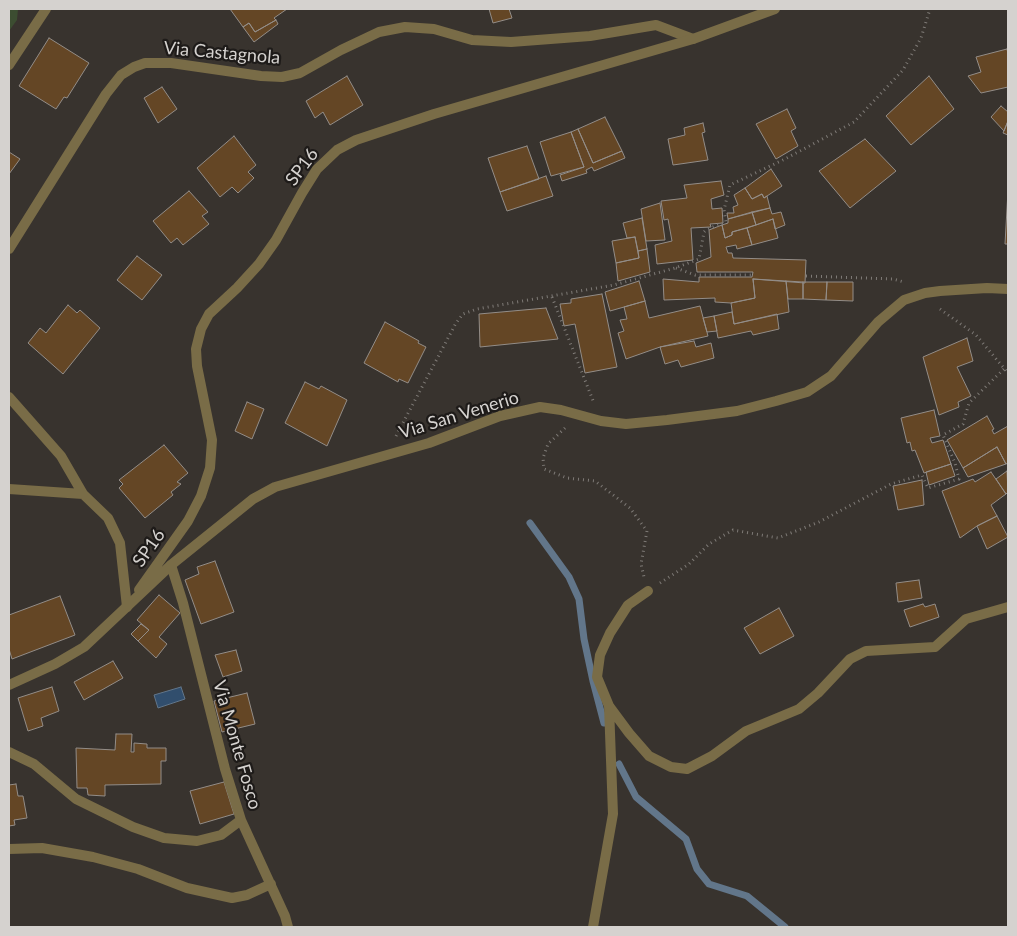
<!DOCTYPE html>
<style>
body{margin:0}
#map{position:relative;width:1017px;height:936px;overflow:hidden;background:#38332e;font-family:Lato,sans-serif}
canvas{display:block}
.frame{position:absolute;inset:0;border:10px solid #d5d2cf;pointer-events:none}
</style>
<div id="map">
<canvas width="1017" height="936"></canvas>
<div class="frame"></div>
</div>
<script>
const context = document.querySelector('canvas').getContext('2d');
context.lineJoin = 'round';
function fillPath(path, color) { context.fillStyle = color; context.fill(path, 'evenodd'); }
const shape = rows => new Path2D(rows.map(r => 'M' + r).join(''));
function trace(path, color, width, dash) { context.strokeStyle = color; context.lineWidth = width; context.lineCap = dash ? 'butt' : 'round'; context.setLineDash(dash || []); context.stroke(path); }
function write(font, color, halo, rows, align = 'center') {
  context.font = font + ' Lato,sans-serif'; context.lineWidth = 4.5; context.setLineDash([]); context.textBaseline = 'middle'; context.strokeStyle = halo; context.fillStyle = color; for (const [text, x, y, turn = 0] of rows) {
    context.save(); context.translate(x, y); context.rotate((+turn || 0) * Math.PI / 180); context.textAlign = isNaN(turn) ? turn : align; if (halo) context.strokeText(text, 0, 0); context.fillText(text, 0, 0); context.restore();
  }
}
const green = shape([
 [9,9,18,9,17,20,9,31]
]);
const water = shape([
 [181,687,185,699,158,708,154,695,181,687]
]);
const stream = shape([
 [530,523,569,577,579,599,584,639,593,681,604,723],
 [619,764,636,797,686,839,697,869,709,884,747,896,785,927]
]);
const building = shape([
 [230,9,287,9,274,18,276,20,255,32,249,23,243,27,230,9],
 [489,9,509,9,512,18,493,23,489,9],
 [276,20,278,24,254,42,243,27,249,23,255,32,276,20],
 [49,38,89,63,67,98,64,97,56,109,19,86,49,38],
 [1007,49,1008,54,1008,87,981,93,968,76,981,72,976,57,1007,49],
 [347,76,363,105,330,125,323,112,315,118,306,101,347,76],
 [929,76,954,109,911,145,886,116,929,76],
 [162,87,177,109,158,123,144,98,162,87],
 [1001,106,1008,112,1008,121,1004,131,991,117,1001,106],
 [787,109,796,128,791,131,798,146,776,159,756,124,787,109],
 [605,117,622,151,593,163,578,129,605,117],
 [1008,121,1008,135,1003,133,1008,121],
 [703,123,705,132,702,133,708,160,673,165,668,139,685,135,684,128,703,123],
 [578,129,593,163,622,151,625,158,594,171,592,167,586,170,587,173,562,181,560,175,584,167,571,132,578,129],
 [571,132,584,167,551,176,540,142,571,132],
 [234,136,256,165,248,172,254,178,238,193,232,187,220,197,197,168,234,136],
 [865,139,896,171,850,208,819,171,865,139],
 [527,146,539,179,500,192,488,158,527,146],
 [9,152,20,159,9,174,9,152],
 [771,169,782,186,764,198,762,194,752,199,745,188,771,169],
 [546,176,553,196,507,211,500,192,546,176],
 [721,181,724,195,711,199,712,209,722,208,723,223,710,224,711,227,691,228,693,260,657,264,655,245,672,241,668,219,664,220,661,201,687,198,684,185,721,181],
 [745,188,752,199,762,194,764,198,767,196,770,208,728,219,727,213,734,213,733,207,738,205,734,195,745,188],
 [189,191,208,212,202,216,209,224,183,245,177,238,171,243,153,221,189,191],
 [1008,191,1008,244,1005,244,1008,191],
 [660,203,665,240,646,241,641,209,660,203],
 [770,208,772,214,781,212,785,225,775,229,773,219,756,225,752,212,770,208],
 [752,212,756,225,732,232,732,235,725,238,722,225,728,223,728,219,752,212],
 [642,218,647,249,638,251,635,237,627,238,623,223,642,218],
 [773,219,778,238,752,245,747,228,773,219],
 [722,225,725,238,732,235,732,232,747,228,752,245,737,249,736,245,726,247,728,253,732,253,733,258,806,260,805,283,753,279,755,298,731,303,715,302,715,298,664,300,663,279,699,282,699,277,752,277,753,272,697,272,696,263,711,257,709,230,722,225],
 [635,237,639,258,616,263,612,241,635,237],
 [647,249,650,272,618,281,616,263,639,258,638,251,647,249],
 [137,256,162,275,142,300,117,280,137,256],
 [753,279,786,281,789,312,734,324,731,303,755,298,753,279],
 [639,281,645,301,610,311,605,292,639,281],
 [786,281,803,282,803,299,788,299,786,281],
 [803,282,827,282,826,300,803,299,803,282],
 [827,282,853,282,853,301,826,300,827,282],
 [602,294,617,367,585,373,575,324,564,326,560,304,571,303,571,299,602,294],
 [645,301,649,318,700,306,708,336,660,347,626,359,618,333,624,331,620,320,627,319,624,307,645,301],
 [68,305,77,313,80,310,100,328,63,374,28,343,40,328,46,333,68,305],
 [546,308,558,339,480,347,479,314,546,308],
 [732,312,734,324,777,314,779,329,753,335,751,331,718,338,714,316,732,312],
 [714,316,717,331,707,332,703,318,714,316],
 [385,322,419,341,418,343,426,347,408,383,399,379,398,382,364,363,385,322],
 [967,338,973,361,957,367,971,396,958,402,959,407,939,415,923,357,967,338],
 [694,341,696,347,711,343,714,358,681,367,678,360,665,364,660,347,694,341],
 [305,382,319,389,321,386,347,400,327,446,285,423,305,382],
 [247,402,264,409,252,439,235,431,247,402],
 [934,410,940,436,930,438,932,443,943,440,951,464,924,473,915,450,912,451,910,442,907,443,901,418,934,410],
 [987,416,994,429,992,430,994,434,1008,426,1008,463,1006,464,997,447,963,468,947,440,987,416],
 [164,445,188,473,177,482,181,484,171,492,173,495,145,518,119,488,123,484,119,480,164,445],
 [997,447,1006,464,968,477,963,468,997,447],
 [951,464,955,476,929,485,926,472,951,464],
 [1007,471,1008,492,1006,494,996,479,1007,471],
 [991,472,1006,494,991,505,997,516,977,526,960,538,942,491,973,479,975,482,991,472],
 [922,480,924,505,898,510,893,486,922,480],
 [997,516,1008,537,987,549,977,526,997,516],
 [215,561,234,612,201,624,185,580,199,574,197,567,215,561],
 [919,580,922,598,898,602,896,583,919,580],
 [159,595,180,613,159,637,167,644,156,658,138,641,149,630,137,620,159,595],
 [60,596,75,635,12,659,9,649,9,615,60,596],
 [923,604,925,607,935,604,939,617,910,627,904,610,923,604],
 [779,608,794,636,760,654,744,628,779,608],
 [141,624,149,630,138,641,131,634,141,624],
 [236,650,242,671,223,677,215,655,236,650],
 [113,661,123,678,84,700,74,682,113,661],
 [52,687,59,711,41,718,43,726,28,731,18,698,52,687],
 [247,693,255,724,222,732,214,701,247,693],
 [116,734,132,734,131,752,134,752,134,743,147,744,147,748,166,748,166,761,161,761,161,784,105,785,105,796,88,795,87,788,77,788,76,748,115,750,116,734],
 [224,782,234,814,200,824,190,791,224,782],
 [16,784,18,796,23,796,27,818,14,820,15,825,9,826,9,785,16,784]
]);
const path = shape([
 [676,268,695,275,752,275],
 [806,276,893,279,904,282],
 [552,297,594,403],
 [940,309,976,335,1008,373],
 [565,428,548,444,543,458,544,469,567,478,595,481,630,508,647,531,641,564,644,577],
 [396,436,456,323,463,314,477,309,614,285,675,268,699,259,704,232,707,229,726,222,724,210,730,185,785,159,854,122,903,70,921,38,930,9],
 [660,583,689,564,709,544,733,530,778,538,819,522,891,484,922,475,928,488,959,479,955,463,943,435,963,424,969,403,1004,369]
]);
const minor = shape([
 [9,65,46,9],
 [9,249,106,94,121,75,134,67,145,63,171,63,261,76,282,77,300,73,341,50,379,32,405,27,434,29,472,40,511,42,590,36,656,25,693,39],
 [9,397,61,456,83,494,108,518,120,543,127,607],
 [9,489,83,494],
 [171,565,183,603,225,769,241,820,285,916,288,927],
 [609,706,629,733,649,756,671,767,687,769,712,756,746,731,799,709,818,693,850,659,866,651,935,647,966,619,1008,607],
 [9,752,34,764,76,799,133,827,164,838,197,841,221,835,241,820],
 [9,849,42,848,93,857,138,869,187,888,232,898,247,895,271,884],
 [593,927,613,814,609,706,597,677,600,655,610,633,628,605,648,591]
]);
const tertiary = shape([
 [139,590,188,521,201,496,210,468,212,440,197,366,196,349,201,329,209,314,237,288,259,264,276,240,302,193,317,169,337,150,356,140,434,114,693,39,775,9],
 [9,685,55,664,84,647,171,565,253,499,275,487,429,443,500,416,540,407,561,410,601,421,626,424,667,420,737,411,776,401,807,392,831,376,878,322,904,300,925,293,940,291,987,288,1008,289]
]);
const streetNames = [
 ["Via Castagnola",222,53,5],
 ["SP16",302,167,-53],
 ["Via San Venerio",459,415,-17],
 ["SP16",149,548,-55],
 ["Via Monte Fosco",237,745,74]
];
fillPath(green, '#3c4d31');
fillPath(water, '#314e6d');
trace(water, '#62768a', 1);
trace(stream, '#62768a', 7);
fillPath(building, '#644625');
trace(building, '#938d88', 1);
trace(path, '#7f7b77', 3, [1, 4]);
trace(minor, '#796c47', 10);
trace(tertiary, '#796c47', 10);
write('18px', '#d5d2cf', '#1e1b19', streetNames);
</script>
